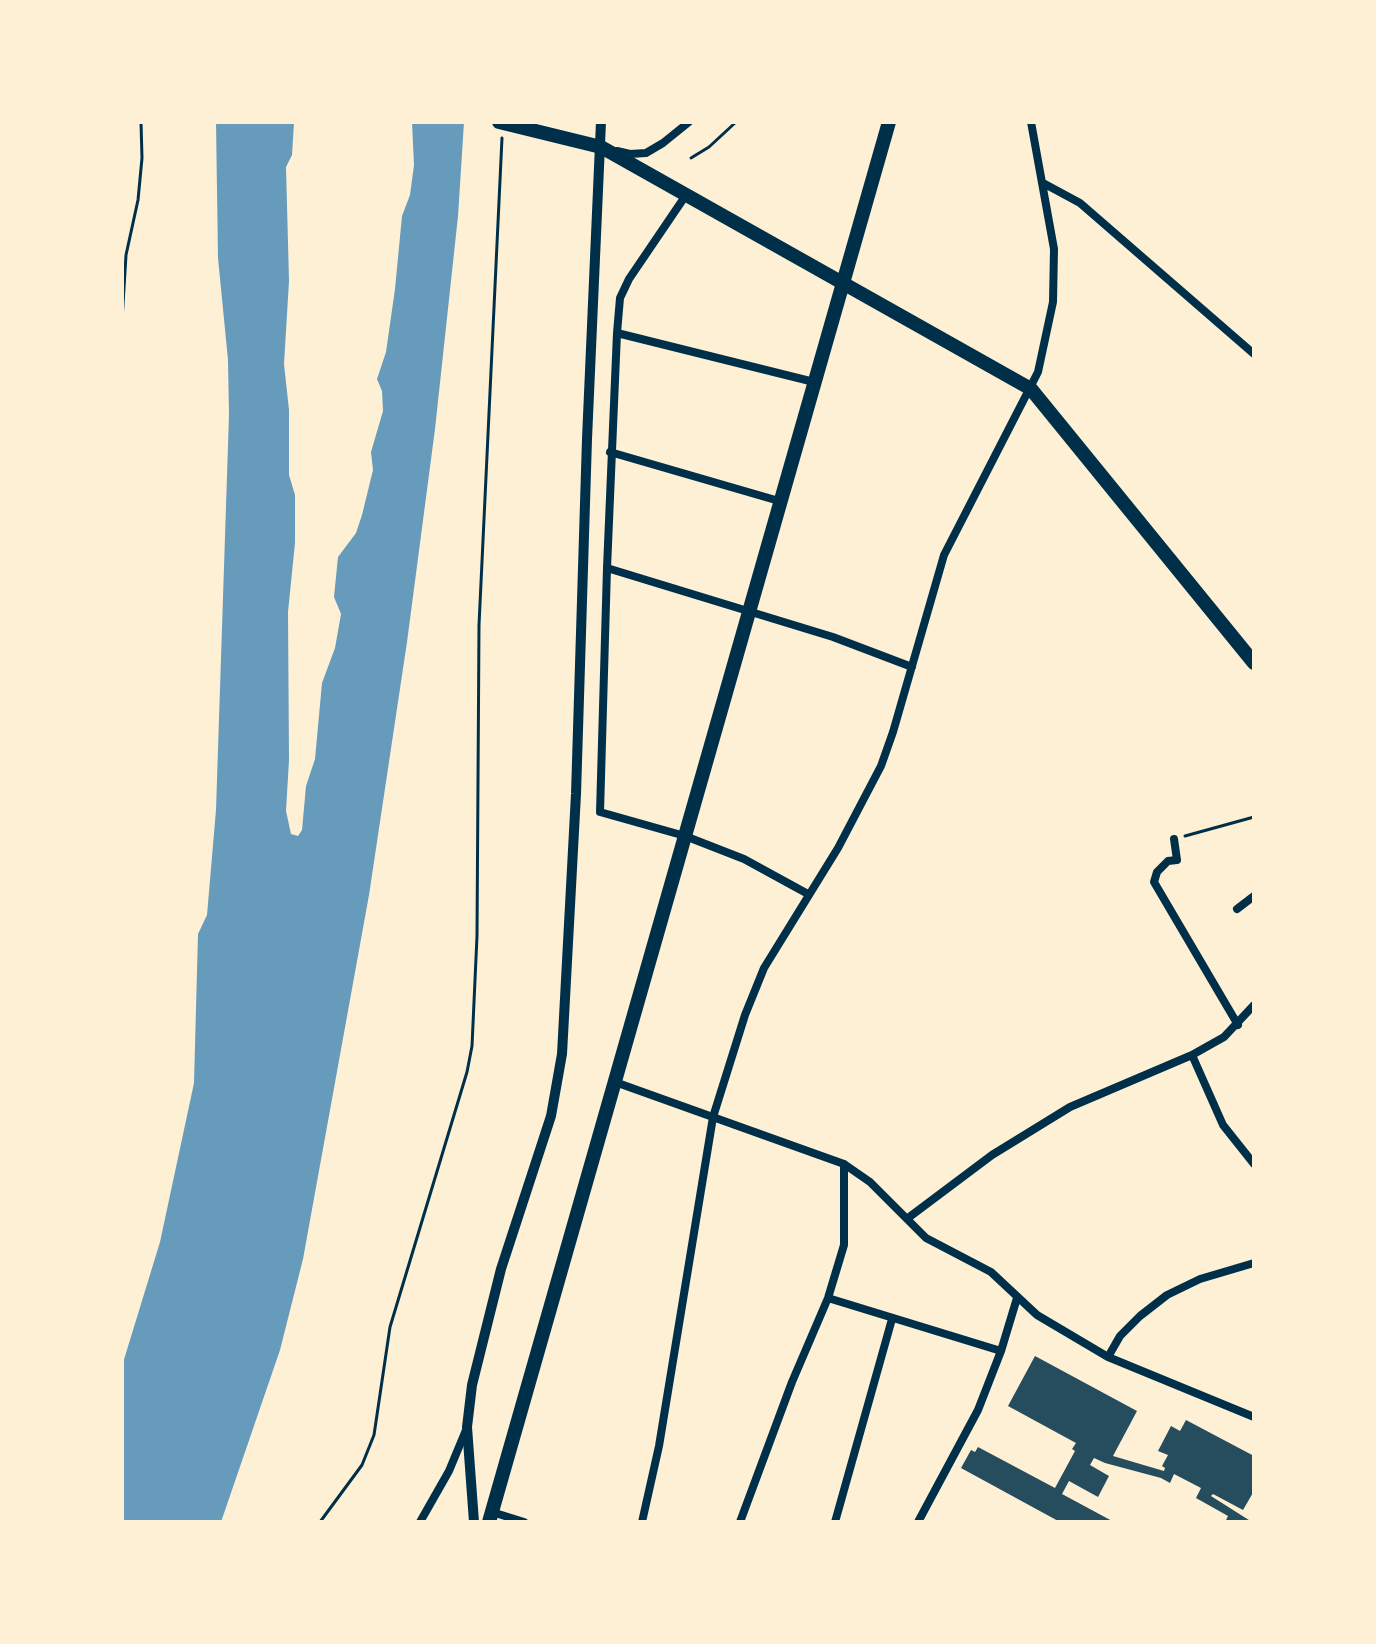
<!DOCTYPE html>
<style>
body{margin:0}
#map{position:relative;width:1376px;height:1644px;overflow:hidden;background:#fdf0d5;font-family:Overpass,sans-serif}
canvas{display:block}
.frame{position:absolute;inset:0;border:124px solid #fdf0d5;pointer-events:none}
</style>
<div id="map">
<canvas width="1376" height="1644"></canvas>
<div class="frame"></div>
</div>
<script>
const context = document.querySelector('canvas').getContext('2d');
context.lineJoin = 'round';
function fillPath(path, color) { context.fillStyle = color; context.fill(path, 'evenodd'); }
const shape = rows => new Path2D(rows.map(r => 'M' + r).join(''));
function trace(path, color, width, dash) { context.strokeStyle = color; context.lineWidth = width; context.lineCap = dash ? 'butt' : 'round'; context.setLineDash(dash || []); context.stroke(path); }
const water = shape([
 [216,122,294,122,292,155,286,167,289,281,284,364,289,410,289,475,295,495,295,543,288,612,289,760,286,811,291,834,298,836,302,830,306,786,315,759,322,683,335,648,341,614,334,597,338,557,356,533,362,515,373,470,371,452,383,411,382,391,377,379,386,352,395,289,402,216,410,195,414,165,412,122,464,122,458,216,435,429,407,642,369,895,303,1259,280,1350,221,1522,122,1522,122,1366,160,1242,194,1083,198,934,207,915,216,810,229,415,228,360,218,258]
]);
const building = shape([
 [1035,1356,1137,1411,1113,1456,1164,1471,1165,1468,1162,1466,1168,1455,1158,1451,1171,1426,1180,1431,1186,1420,1254,1456,1254,1491,1243,1510,1213,1494,1211,1496,1252,1522,1225,1522,1228,1516,1196,1498,1201,1488,1174,1474,1170,1483,1161,1478,1105,1463,1094,1458,1090,1465,1109,1476,1098,1497,1069,1481,1062,1494,1114,1522,1060,1522,961,1468,971,1450,975,1452,978,1447,1055,1488,1075,1451,1072,1449,1076,1443,1008,1406]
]);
const path = shape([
 [691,158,709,147,736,122],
 [122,321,126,255,138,200,142,158,141,122],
 [1185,836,1254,817],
 [320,1522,362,1465,374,1435,390,1327,467,1072,472,1046,477,936,479,625,502,138]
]);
const minor = shape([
 [617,151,630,154,646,153,663,143,689,122],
 [1043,183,1080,203,1254,354],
 [617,333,620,298,629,279,686,195],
 [814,382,617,333,607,568,833,637,912,667],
 [610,452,779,501],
 [607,568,600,812,685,836,744,859,808,894],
 [1174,839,1177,860,1168,861,1157,872,1154,882,1238,1025],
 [1237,909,1254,896],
 [1192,1055,1223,1125,1254,1164],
 [615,1082,844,1164,870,1182,926,1238,991,1272,1037,1315,1108,1357,1254,1417],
 [908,1218,992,1155,1070,1107,1192,1055,1224,1037,1254,1005],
 [828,1298,1001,1351,1017,1298],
 [1108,1357,1120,1336,1140,1316,1167,1295,1200,1279,1254,1263],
 [492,1512,524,1522],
 [420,1522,449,1471,466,1430],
 [642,1522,659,1446,713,1117,745,1015,764,968,838,848,881,766,893,732,944,555,1038,372,1053,302,1054,249,1031,122],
 [740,1522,792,1382,828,1298,844,1245,844,1164],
 [835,1522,892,1319],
 [918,1522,978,1410,1001,1351]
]);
const tertiary = shape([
 [474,1522,467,1427,472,1385,501,1269,551,1116,562,1054,576,794,587,439,601,122]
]);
const trunk = shape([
 [499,122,601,147,1031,389,1254,663],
 [489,1522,889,122]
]);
fillPath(water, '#669bbc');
fillPath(building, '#264d5e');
trace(path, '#003049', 3);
trace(minor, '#003049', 8);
trace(tertiary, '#003049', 10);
trace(trunk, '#003049', 14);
</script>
